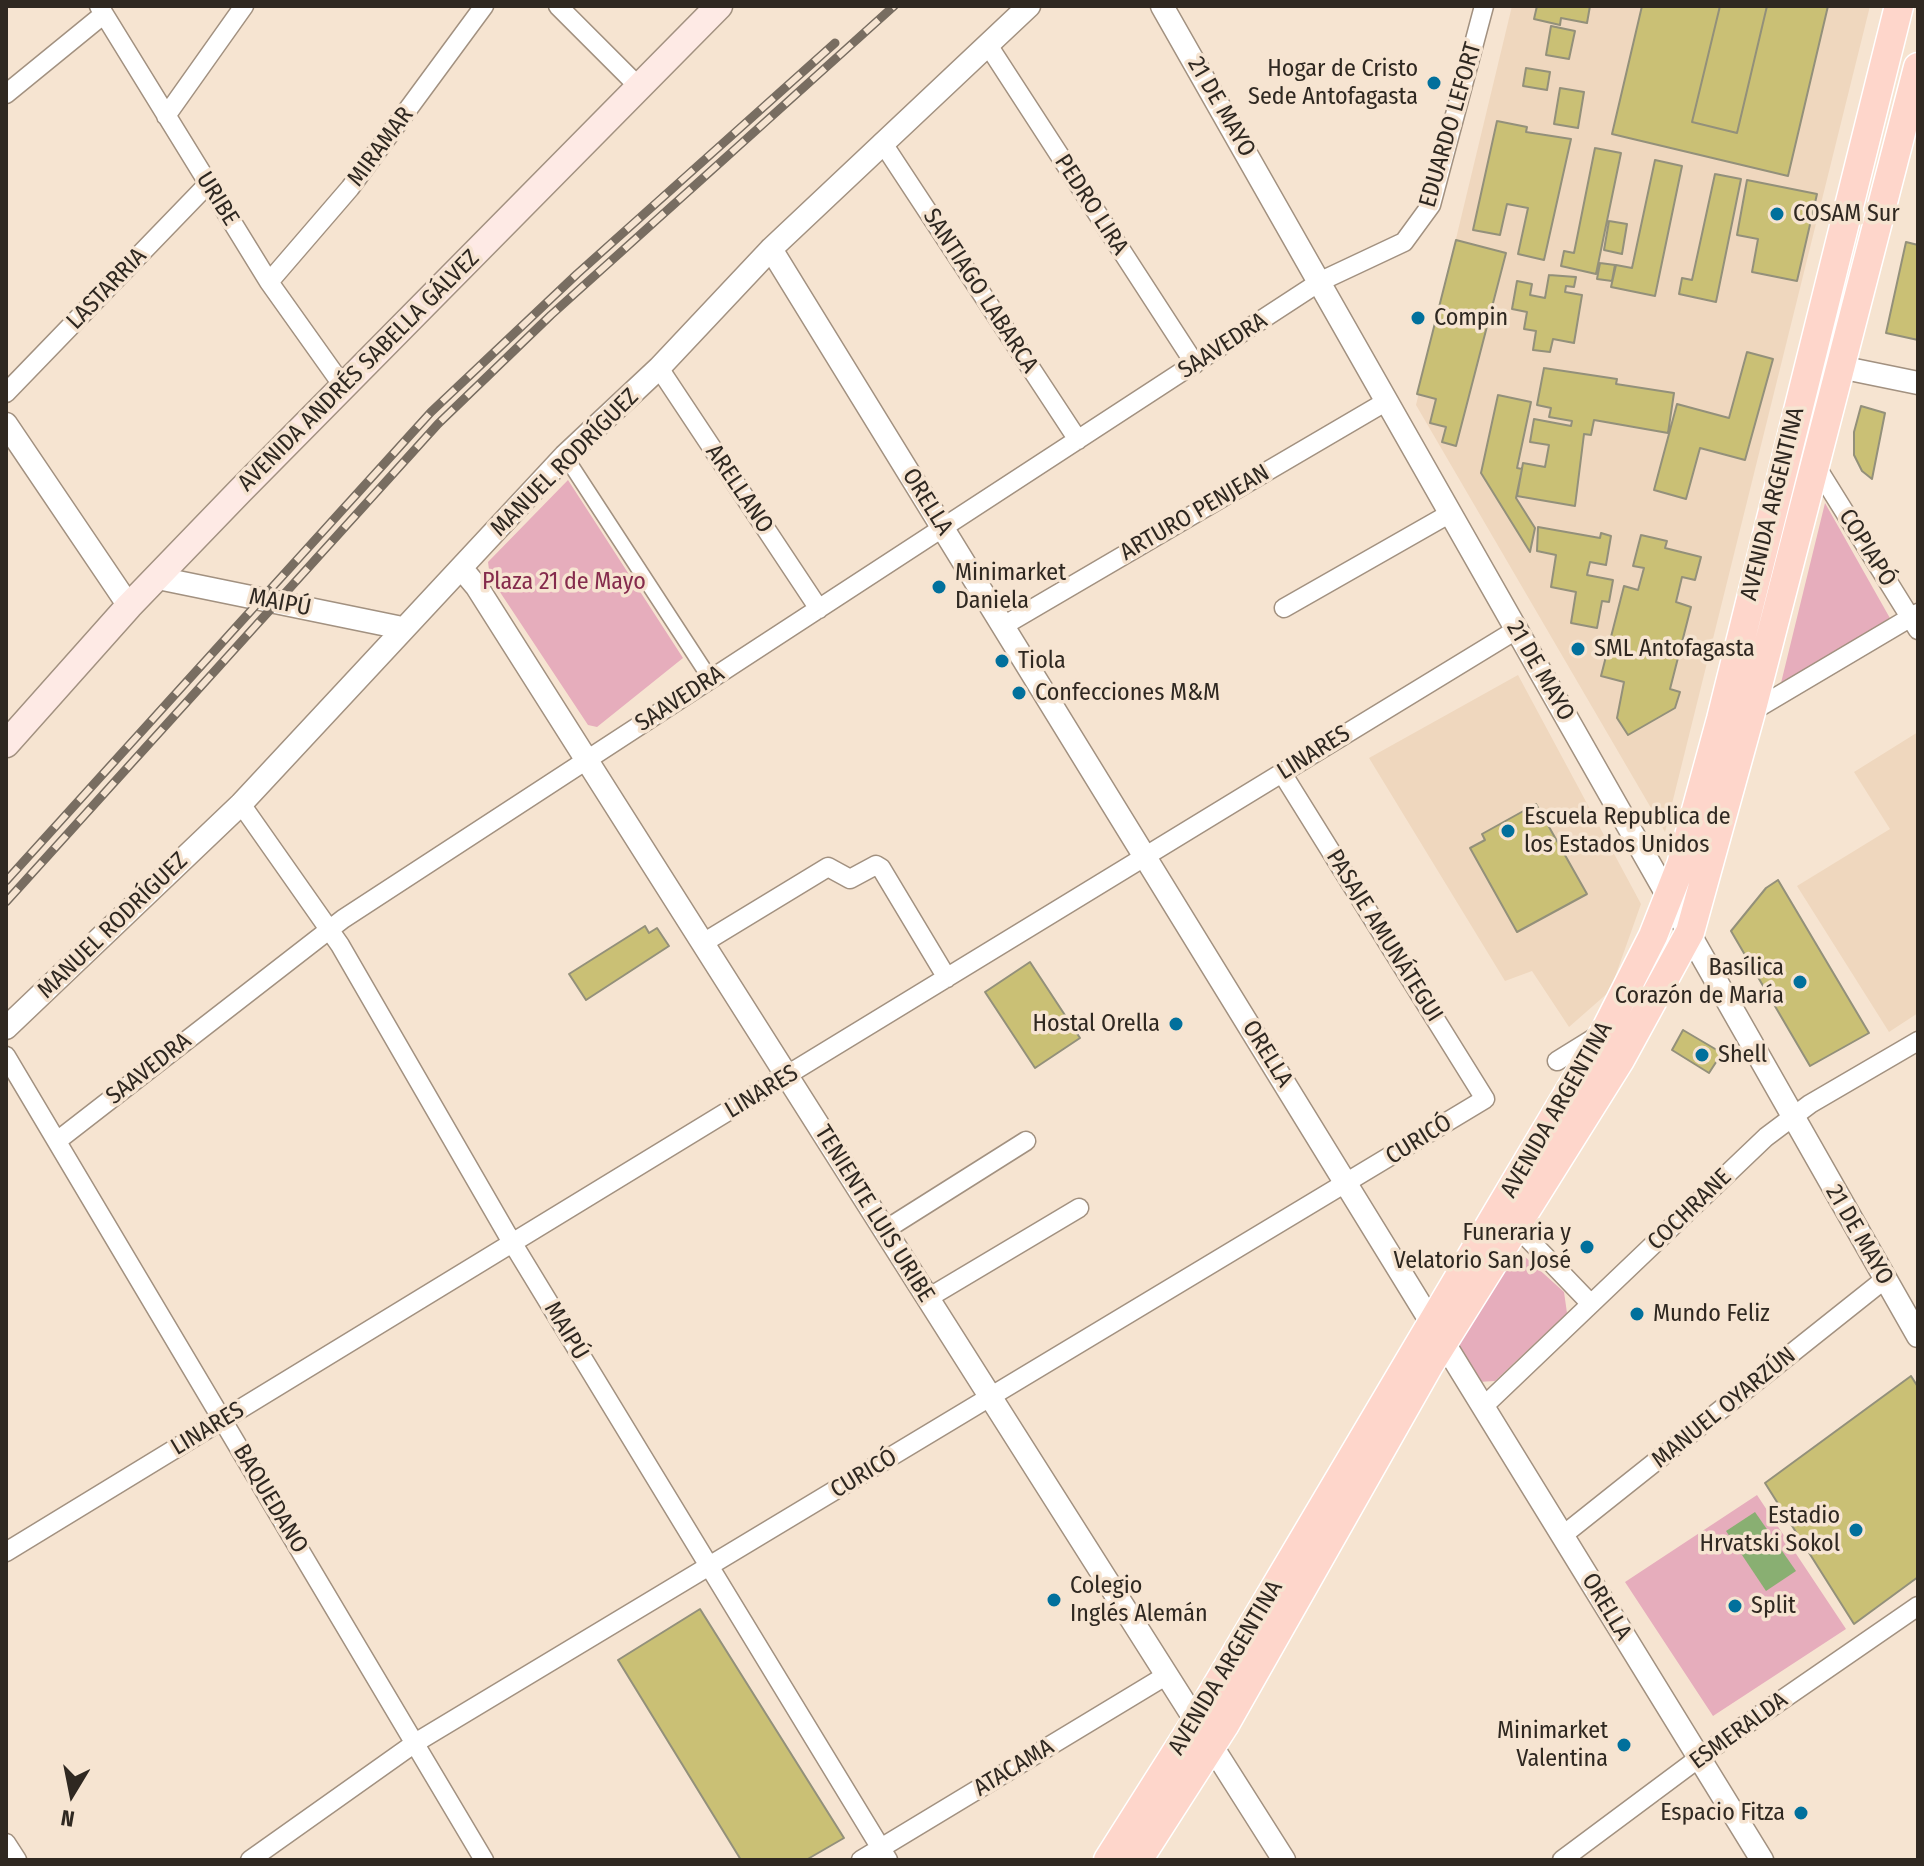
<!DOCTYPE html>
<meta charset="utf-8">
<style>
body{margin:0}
#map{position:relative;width:1924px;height:1866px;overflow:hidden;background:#f6e4d1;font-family:"Fira Sans Condensed",sans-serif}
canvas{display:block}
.frame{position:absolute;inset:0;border:8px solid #2f2821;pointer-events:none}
.north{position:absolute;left:32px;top:1754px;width:80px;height:80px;-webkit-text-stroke:6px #f6e4d1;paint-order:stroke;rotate:190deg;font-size:22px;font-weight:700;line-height:32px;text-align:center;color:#2f2821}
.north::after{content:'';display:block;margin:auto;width:28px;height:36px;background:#2f2821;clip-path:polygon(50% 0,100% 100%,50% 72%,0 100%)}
</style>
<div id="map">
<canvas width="1924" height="1866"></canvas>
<div class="frame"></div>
<div class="north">N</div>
</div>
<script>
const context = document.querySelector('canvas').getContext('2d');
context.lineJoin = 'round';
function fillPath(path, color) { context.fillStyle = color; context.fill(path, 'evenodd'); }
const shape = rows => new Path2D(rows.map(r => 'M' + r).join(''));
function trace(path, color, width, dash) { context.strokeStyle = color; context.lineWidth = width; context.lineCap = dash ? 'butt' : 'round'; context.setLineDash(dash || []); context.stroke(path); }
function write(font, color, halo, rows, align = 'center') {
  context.font = font + ' "Fira Sans Condensed",sans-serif'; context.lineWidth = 7; context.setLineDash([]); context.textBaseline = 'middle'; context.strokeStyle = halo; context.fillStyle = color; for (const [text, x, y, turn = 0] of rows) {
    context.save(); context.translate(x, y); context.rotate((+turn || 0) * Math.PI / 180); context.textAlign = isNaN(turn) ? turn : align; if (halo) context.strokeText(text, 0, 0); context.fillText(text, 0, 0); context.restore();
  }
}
const built = shape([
 [1512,6,1870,6,1665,832,1416,405],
 [1518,675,1641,904,1610,991,1569,1027,1532,971,1505,981,1369,758],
 [1918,732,1918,1013,1889,1032,1797,886,1890,829,1854,772]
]);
const green = shape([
 [568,480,683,658,597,727,588,725,490,577,488,562],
 [1825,503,1891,620,1784,686,1786,680,1781,683],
 [1513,1246,1564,1292,1567,1313,1495,1381,1478,1382,1455,1344],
 [1757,1495,1846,1629,1713,1716,1625,1582]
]);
const water = shape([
 [1755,1512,1796,1571,1766,1591,1726,1531]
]);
const building = shape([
 [1537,6,1590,6,1587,23,1561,18,1560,25,1534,19,1537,6],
 [1642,6,1720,6,1692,122,1737,133,1767,6,1828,6,1788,176,1612,134,1642,6],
 [1720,6,1767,6,1737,133,1692,122,1720,6],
 [1551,26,1575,31,1569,59,1546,55,1551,26],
 [1526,68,1550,72,1547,90,1523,86,1526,68],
 [1560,88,1584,92,1578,128,1554,124,1560,88],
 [1497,121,1527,127,1526,132,1571,139,1544,260,1518,254,1528,208,1507,204,1500,235,1473,230,1497,121],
 [1595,148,1621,153,1596,274,1561,266,1564,251,1574,253,1595,148],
 [1655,160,1682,166,1655,296,1611,287,1616,265,1632,268,1655,160],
 [1715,174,1741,179,1716,302,1679,294,1682,278,1692,280,1715,174],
 [1747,180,1817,194,1797,281,1752,272,1758,239,1737,235,1747,180],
 [1609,221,1627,224,1622,254,1604,250,1609,221],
 [1456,240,1506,253,1456,446,1442,442,1446,427,1430,423,1436,399,1417,394,1456,240],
 [1906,242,1918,245,1918,340,1886,333,1906,242],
 [1600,263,1615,265,1612,281,1597,279,1600,263],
 [1549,275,1576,277,1574,287,1566,286,1565,292,1582,295,1574,343,1553,339,1550,352,1533,350,1536,331,1524,329,1527,312,1512,309,1517,281,1532,284,1530,295,1545,298,1549,275],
 [1747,352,1773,359,1745,460,1700,448,1686,499,1654,490,1677,404,1729,418,1747,352],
 [1544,368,1617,379,1616,384,1674,393,1668,433,1594,420,1591,435,1584,434,1575,506,1517,496,1523,463,1545,467,1549,445,1530,442,1534,419,1571,426,1572,421,1549,417,1551,408,1537,405,1544,368],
 [1498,395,1531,402,1517,468,1522,469,1516,498,1535,528,1530,552,1481,473,1498,395],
 [1861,406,1885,413,1872,479,1862,471,1854,455,1854,432,1861,406],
 [1538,527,1600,538,1601,533,1611,536,1606,565,1590,562,1587,575,1613,580,1609,602,1602,601,1597,628,1571,623,1576,592,1551,587,1556,555,1537,551,1538,527],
 [1641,535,1667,541,1665,548,1701,557,1695,580,1682,577,1676,602,1691,607,1670,689,1680,692,1675,708,1628,735,1617,718,1624,682,1601,676,1624,586,1638,590,1644,568,1633,566,1641,535],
 [1536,804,1587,894,1517,932,1470,848,1485,840,1482,834,1536,804],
 [1778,880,1869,1033,1810,1066,1731,931,1766,888,1778,880],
 [645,926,649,933,657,928,669,946,586,1000,569,974,645,926],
 [1030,962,1080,1038,1035,1068,985,992,1030,962],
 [1683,1030,1722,1053,1709,1073,1672,1050,1683,1030],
 [1911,1376,1918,1387,1918,1577,1854,1624,1765,1483,1911,1376],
 [700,1609,844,1838,806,1860,741,1860,618,1660,700,1609]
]);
const pedestrian = shape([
 [565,456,711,680]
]);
const minor = shape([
 [99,6,269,282,343,386],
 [558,6,639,87],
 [988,45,1195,364],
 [6,94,104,14],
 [166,116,244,6],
 [882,142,1078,440],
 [269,282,350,188,484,6],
 [659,368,819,609],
 [6,393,208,184],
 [1816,466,1918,630],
 [1284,608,1449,514],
 [1003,626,1387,401],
 [1751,712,1918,613],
 [241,804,340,945,507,1234,888,1860],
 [703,943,828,867,850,879,876,865,881,868,947,978],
 [6,1056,484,1860],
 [1557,1061,1599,1035],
 [57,1141,343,919,1321,281,1404,242,1431,205,1484,6],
 [1515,1225,1591,1304],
 [885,1230,1026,1141],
 [928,1298,1079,1208],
 [1483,1407,1766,1137,1810,1104,1918,1041],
 [1562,1536,1885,1279],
 [6,1552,1516,630],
 [6,1843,17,1860],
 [250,1860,415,1743,1485,1099,1282,773],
 [861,1860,1167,1675],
 [1562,1860,1715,1746,1918,1606]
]);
const tertiary = shape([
 [1162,6,1918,1336],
 [771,249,1762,1860],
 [1825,364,1918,383],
 [6,424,129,606],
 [462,569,477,587,1284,1860],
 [158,578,402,628],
 [6,1028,241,804,565,456,659,368,771,249,1029,6]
]);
const secondary = shape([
 [6,744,129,606,240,491,719,6]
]);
const primary = shape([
 [1108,1860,1196,1721,1605,1031,1653,936,1681,865,1721,719,1899,6],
 [1138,1860,1224,1726,1429,1365,1620,1060,1690,932,1751,712,1918,67]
]);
const rail = shape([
 [6,881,431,412,577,274,835,43],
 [6,902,438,424,551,315,894,6]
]);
const markers = [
 [1434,83,8,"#01709c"],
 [1777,214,8,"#01709c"],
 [1418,318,8,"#01709c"],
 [939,587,8,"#01709c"],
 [1578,649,8,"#01709c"],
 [1002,661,8,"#01709c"],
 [1019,693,8,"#01709c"],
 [1508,831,8,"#01709c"],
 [1800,982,8,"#01709c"],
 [1176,1024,8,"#01709c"],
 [1702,1055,8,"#01709c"],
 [1587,1247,8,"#01709c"],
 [1637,1314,8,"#01709c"],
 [1856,1530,8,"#01709c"],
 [1054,1600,8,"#01709c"],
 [1735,1606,8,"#01709c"],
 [1624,1745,8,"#01709c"],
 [1801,1813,8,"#01709c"]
];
const poiNames = [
 ["Hogar de Cristo",1418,69,"right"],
 ["Sede Antofagasta",1418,97,"right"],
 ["COSAM Sur",1793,214],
 ["Compin",1434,318],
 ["Minimarket",955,573],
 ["Daniela",955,601],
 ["SML Antofagasta",1594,649],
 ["Tiola",1018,661],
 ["Confecciones M&M",1035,693],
 ["Escuela Republica de",1524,817],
 ["los Estados Unidos",1524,845],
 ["Basílica",1784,968,"right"],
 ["Corazón de María",1784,996,"right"],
 ["Hostal Orella",1160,1024,"right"],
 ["Shell",1718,1055],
 ["Funeraria y",1571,1233,"right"],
 ["Velatorio San José",1571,1261,"right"],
 ["Mundo Feliz",1653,1314],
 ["Estadio",1840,1516,"right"],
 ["Hrvatski Sokol",1840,1544,"right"],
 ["Colegio",1070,1586],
 ["Inglés Alemán",1070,1614],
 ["Split",1751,1606],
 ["Minimarket",1608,1731,"right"],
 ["Valentina",1608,1759,"right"],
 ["Espacio Fitza",1785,1813,"right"]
];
const streetNames = [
 ["21 DE MAYO",1221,107,60],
 ["EDUARDO LEFORT",1451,125,-74],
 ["MIRAMAR",381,147,-53],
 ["URIBE",217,199,58],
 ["PEDRO LIRA",1091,205,57],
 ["LASTARRIA",107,289,-46],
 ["SANTIAGO LABARCA",980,291,57],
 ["SAAVEDRA",1223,346,-33],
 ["AVENIDA ANDRÉS SABELLA GÁLVEZ",359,371,-45],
 ["MANUEL RODRÍGUEZ",565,463,-45],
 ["ARELLANO",739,489,56],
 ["ORELLA",927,502,58],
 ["AVENIDA ARGENTINA",1773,504,-76],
 ["ARTURO PENJEAN",1195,513,-30],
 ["COPIAPÓ",1867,548,58],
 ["MAIPÚ",280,603,11],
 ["21 DE MAYO",1540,671,60],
 ["SAAVEDRA",680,699,-33],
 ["LINARES",1314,753,-32],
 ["MANUEL RODRÍGUEZ",113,926,-44],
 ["PASAJE AMUNÁTEGUI",1384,936,58],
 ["ORELLA",1267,1054,58],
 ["SAAVEDRA",149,1069,-38],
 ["LINARES",762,1092,-31],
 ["AVENIDA ARGENTINA",1557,1110,-60],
 ["CURICÓ",1419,1140,-32],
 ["COCHRANE",1690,1210,-44],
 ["TENIENTE LUIS URIBE",874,1214,58],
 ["21 DE MAYO",1859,1235,60],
 ["MAIPÚ",566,1331,59],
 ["MANUEL OYARZÚN",1724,1408,-39],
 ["LINARES",208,1429,-31],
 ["CURICÓ",864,1474,-31],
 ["BAQUEDANO",270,1499,59],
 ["ORELLA",1606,1607,59],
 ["AVENIDA ARGENTINA",1226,1668,-59],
 ["ESMERALDA",1739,1731,-36],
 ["ATACAMA",1014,1768,-31]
];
const parkNames = [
 ["Plaza 21 de Mayo",564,582]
];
fillPath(built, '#efd7be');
fillPath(green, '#e6adbc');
fillPath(water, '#89af72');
fillPath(building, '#cac075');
trace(building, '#93907a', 2);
trace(pedestrian, '#a29180', 17);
trace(minor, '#a29180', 21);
trace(tertiary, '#a29180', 25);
trace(secondary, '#a29180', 29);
trace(primary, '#fff', 31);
trace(pedestrian, '#fff', 14);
trace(minor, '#fff', 18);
trace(tertiary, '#fff', 22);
trace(secondary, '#feeae5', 26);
trace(primary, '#fed6cb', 28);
trace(rail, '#786d61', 9);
trace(rail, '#f6e4d1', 6, [18]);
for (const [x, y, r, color] of markers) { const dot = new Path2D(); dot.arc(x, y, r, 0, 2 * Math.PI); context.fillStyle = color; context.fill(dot); trace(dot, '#f6e4d1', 3); }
write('24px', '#2f2821', '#f6e4d1', poiNames, 'left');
write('24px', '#2f2821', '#f6e4d1', streetNames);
write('24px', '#852b4c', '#f6e4d1', parkNames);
</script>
